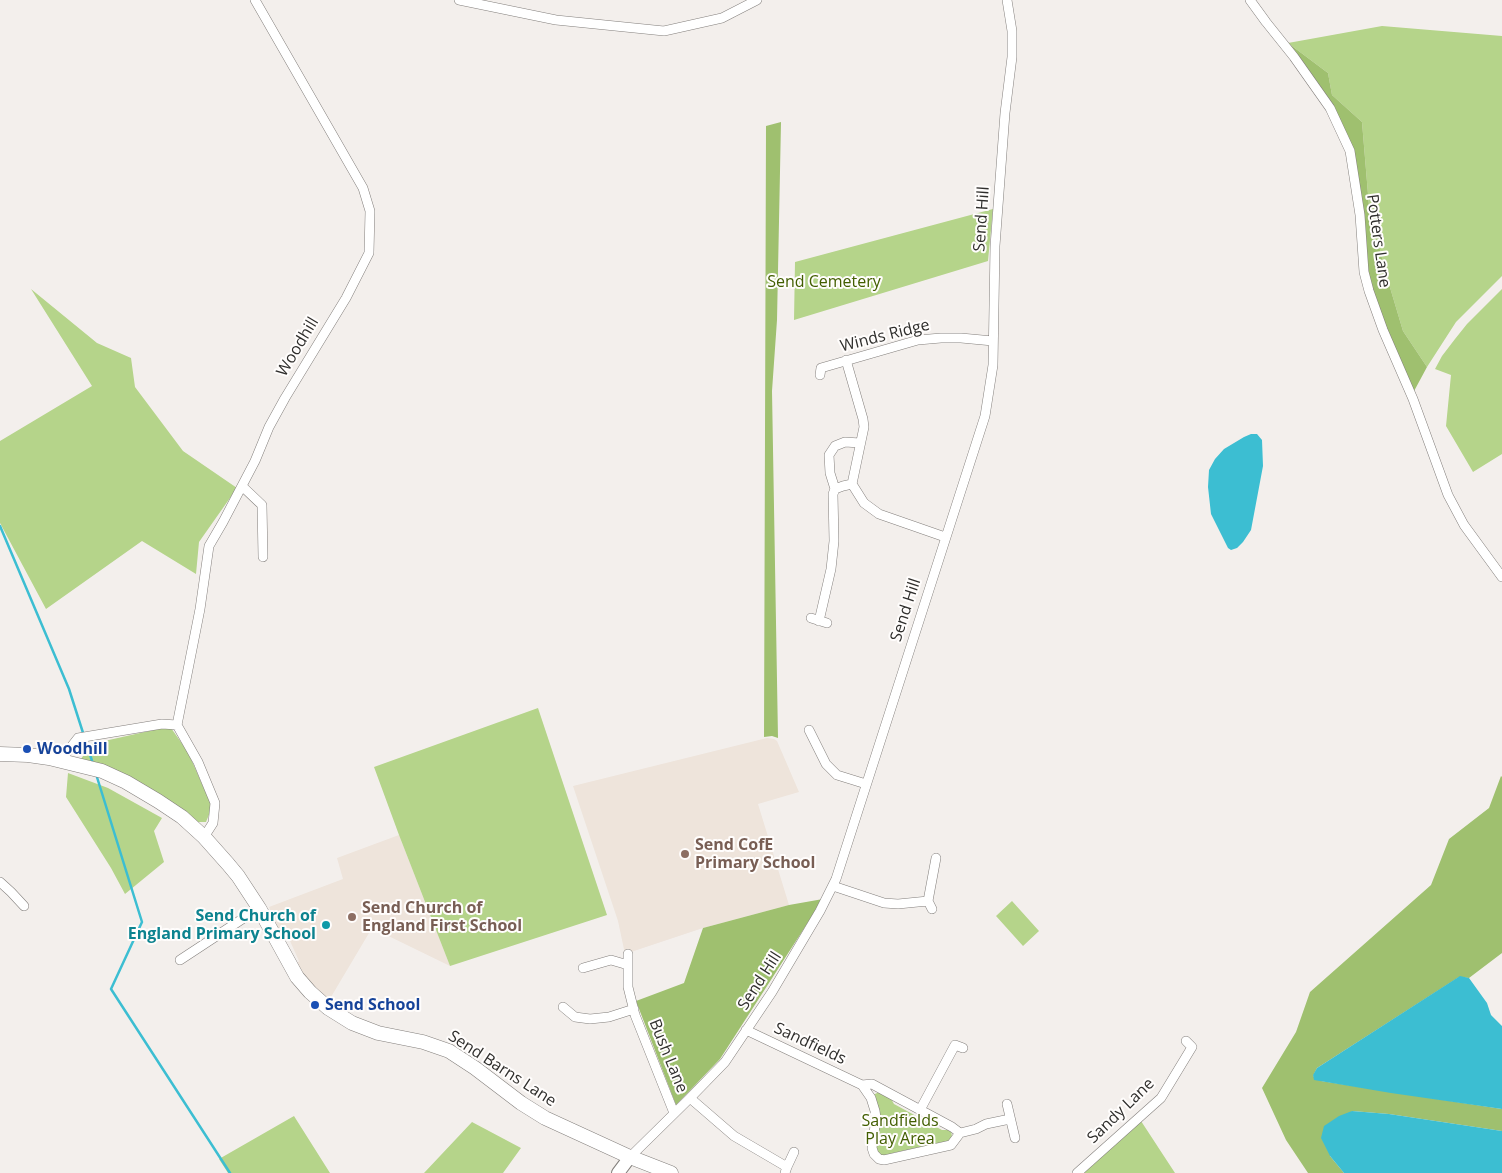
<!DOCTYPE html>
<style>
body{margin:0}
canvas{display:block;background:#f3efec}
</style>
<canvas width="1502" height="1173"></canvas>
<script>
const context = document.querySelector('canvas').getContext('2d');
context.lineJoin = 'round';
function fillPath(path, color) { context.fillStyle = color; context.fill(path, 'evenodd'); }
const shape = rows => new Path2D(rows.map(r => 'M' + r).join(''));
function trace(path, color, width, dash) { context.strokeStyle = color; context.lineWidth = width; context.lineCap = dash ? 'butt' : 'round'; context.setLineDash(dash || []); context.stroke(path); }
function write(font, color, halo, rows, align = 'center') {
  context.font = font + ' "Open Sans",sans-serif'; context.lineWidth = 4; context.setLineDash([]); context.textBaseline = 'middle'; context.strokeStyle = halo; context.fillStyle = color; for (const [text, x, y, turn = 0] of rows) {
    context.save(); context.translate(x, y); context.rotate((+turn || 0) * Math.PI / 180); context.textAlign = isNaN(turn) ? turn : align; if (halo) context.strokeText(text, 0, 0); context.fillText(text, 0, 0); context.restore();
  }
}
const built = shape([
 [767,738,774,739,777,741,799,792,758,804,789,905,703,928,625,954,618,921,573,786],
 [399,835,450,966,372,928,328,1002,295,966,299,961,286,932,280,933,269,907,343,879,337,858]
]);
const green = shape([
 [1382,26,1502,36,1502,276,1456,322,1427,367,1403,331,1386,274,1369,206,1362,122,1332,95,1328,73,1288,43],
 [993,209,988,261,794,320,795,262],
 [31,289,97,343,131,358,135,387,183,451,237,488,199,542,196,574,142,541,46,609,0,523,0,441,92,386],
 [1502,289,1502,454,1473,472,1446,426,1451,375,1435,369,1442,356,1455,339,1467,324],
 [538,708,607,915,450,966,399,835,374,767],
 [171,728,188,752,212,807,206,822,197,822,81,759,91,744,158,729],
 [68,773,108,788,162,818,154,831,164,862,125,894,111,868,66,797],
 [1012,901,1039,931,1023,946,996,916],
 [879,1092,890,1097,894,1104,942,1130,951,1130,952,1137,946,1143,943,1142,893,1153,891,1156,884,1157,878,1153,876,1145,873,1095],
 [294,1116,330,1173,228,1173,219,1159],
 [1141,1121,1175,1173,1082,1173],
 [472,1122,521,1148,503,1173,424,1173]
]);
const forest = shape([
 [1288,43,1328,73,1332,95,1362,122,1369,206,1386,274,1403,331,1427,367,1413,393,1384,328,1368,275,1352,151],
 [781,122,777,320,772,391,778,738,772,736,764,737,766,126],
 [1501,776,1502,777,1502,953,1469,978,1459,977,1317,1068,1313,1076,1321,1081,1502,1109,1502,1131,1389,1114,1352,1111,1330,1156,1344,1173,1308,1173,1286,1140,1262,1088,1296,1032,1310,992,1431,885,1449,839,1489,808],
 [823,899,720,1059,676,1105,636,1001,684,983,703,928,789,905]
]);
const water = shape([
 [1251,434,1257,434,1262,440,1263,466,1251,530,1243,542,1237,548,1231,550,1228,548,1211,514,1208,487,1209,470,1215,459,1224,449,1244,437],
 [1460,976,1469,978,1487,1003,1491,1015,1502,1026,1502,1109,1391,1093,1314,1080,1313,1075,1317,1068],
 [1352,1111,1389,1114,1502,1131,1502,1173,1344,1173,1330,1156,1321,1138,1324,1126,1339,1116]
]);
const stream = shape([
 [0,526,69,689,93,764],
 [96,774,142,922,111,989,230,1173]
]);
const minor = shape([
 [459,0,556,20,664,31,722,18,757,0],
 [1250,0,1266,22,1294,57,1330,108,1350,151,1360,215,1364,272,1369,291,1383,330,1413,399,1448,495,1464,525,1502,577],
 [820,375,821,368,918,340,941,338,961,338,993,341],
 [852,484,864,503,879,514,945,537],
 [242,486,262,505,263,557],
 [835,489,830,473,829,455,835,446,845,442,860,443],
 [811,618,827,623],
 [819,621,831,569,834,541,833,494,835,489,843,486,852,484,864,427,863,419,846,360],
 [177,725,200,609,209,546,223,522,255,461,269,427,285,398,346,298,369,253,370,211,363,188,255,0],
 [809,730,826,764,837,775,866,784],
 [60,761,78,738,162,724,177,725,198,762,215,803,213,823,204,837],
 [0,882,11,892,24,906],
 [833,886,884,903,898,904,928,901,932,909],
 [928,901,936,858],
 [628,954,628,987,635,1015,674,1113],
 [180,960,259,908],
 [583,968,611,960,628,965],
 [563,1007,575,1017,590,1019,609,1017,634,1009],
 [746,1030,862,1085,872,1084,952,1127,960,1133,976,1129,986,1124,1010,1119],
 [862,1085,871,1098,875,1111,876,1118,872,1148,874,1154,879,1159,884,1160,951,1145,960,1133],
 [690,1098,734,1136,787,1167,785,1173],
 [1007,1104,1015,1138],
 [920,1110,955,1045,963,1048],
 [630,1157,690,1098,725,1062,772,992,820,911,836,879,985,416,993,365,995,246,1005,113,1012,57,1012,31,1007,0],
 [787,1167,794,1152],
 [1077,1173,1161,1098,1192,1047,1186,1041]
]);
const secondary = shape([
 [618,1173,630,1157]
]);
const primary = shape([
 [0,754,28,755,49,758,102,771,126,782,158,801,182,817,204,837,228,864,238,876,259,908,297,977,310,992,328,1008,352,1023,378,1033,423,1042,449,1051,475,1068,521,1103,545,1118,630,1157,671,1173]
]);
const markers = [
 [27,749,5,"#1a4fb4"],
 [685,854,5,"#8d6e63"],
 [352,917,5,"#8d6e63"],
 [326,925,5,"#0f9aa8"],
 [315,1005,5,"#1a4fb4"]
];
const streetNames = [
 ["Send Hill",982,219,-86],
 ["Potters Lane",1378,241,82],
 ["Winds Ridge",885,336,-14],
 ["Woodhill",298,347,-59],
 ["Send Hill",906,610,-72],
 ["Send Hill",760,981,-57],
 ["Sandfields",810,1044,25],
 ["Bush Lane",668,1056,68],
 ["Send Barns Lane",502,1069,33],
 ["Sandy Lane",1121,1111,-44]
];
const parkNames = [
 ["Send Cemetery",824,282],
 ["Sandfields",900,1121],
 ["Play Area",900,1139]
];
const transitNames = [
 ["Woodhill",37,749],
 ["Send School",325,1005]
];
const educationNames = [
 ["Send CofE",695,845],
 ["Primary School",695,863],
 ["Send Church of",362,908],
 ["England First School",362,926]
];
const cultureNames = [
 ["Send Church of",316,916],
 ["England Primary School",316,934]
];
fillPath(built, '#eee4db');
fillPath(green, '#b5d48a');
fillPath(forest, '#9fc06f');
fillPath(water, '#3cbed2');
trace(stream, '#3cbed2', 2.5);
trace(minor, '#837f7c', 10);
trace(secondary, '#837f7c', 14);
trace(primary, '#837f7c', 15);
trace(minor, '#fff', 9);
trace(secondary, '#fff', 12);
trace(primary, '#fff', 14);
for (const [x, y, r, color] of markers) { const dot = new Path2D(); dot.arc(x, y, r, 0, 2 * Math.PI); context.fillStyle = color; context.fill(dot); trace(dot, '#fffdfc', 2); }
write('16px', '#2f2e2c', '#fffdfc', streetNames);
write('16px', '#425e01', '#fffdfc', parkNames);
write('bold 16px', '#164399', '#fffdfc', transitNames, 'left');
write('bold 16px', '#785e54', '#fffdfc', educationNames, 'left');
write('bold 16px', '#0d838f', '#fffdfc', cultureNames, 'right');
</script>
